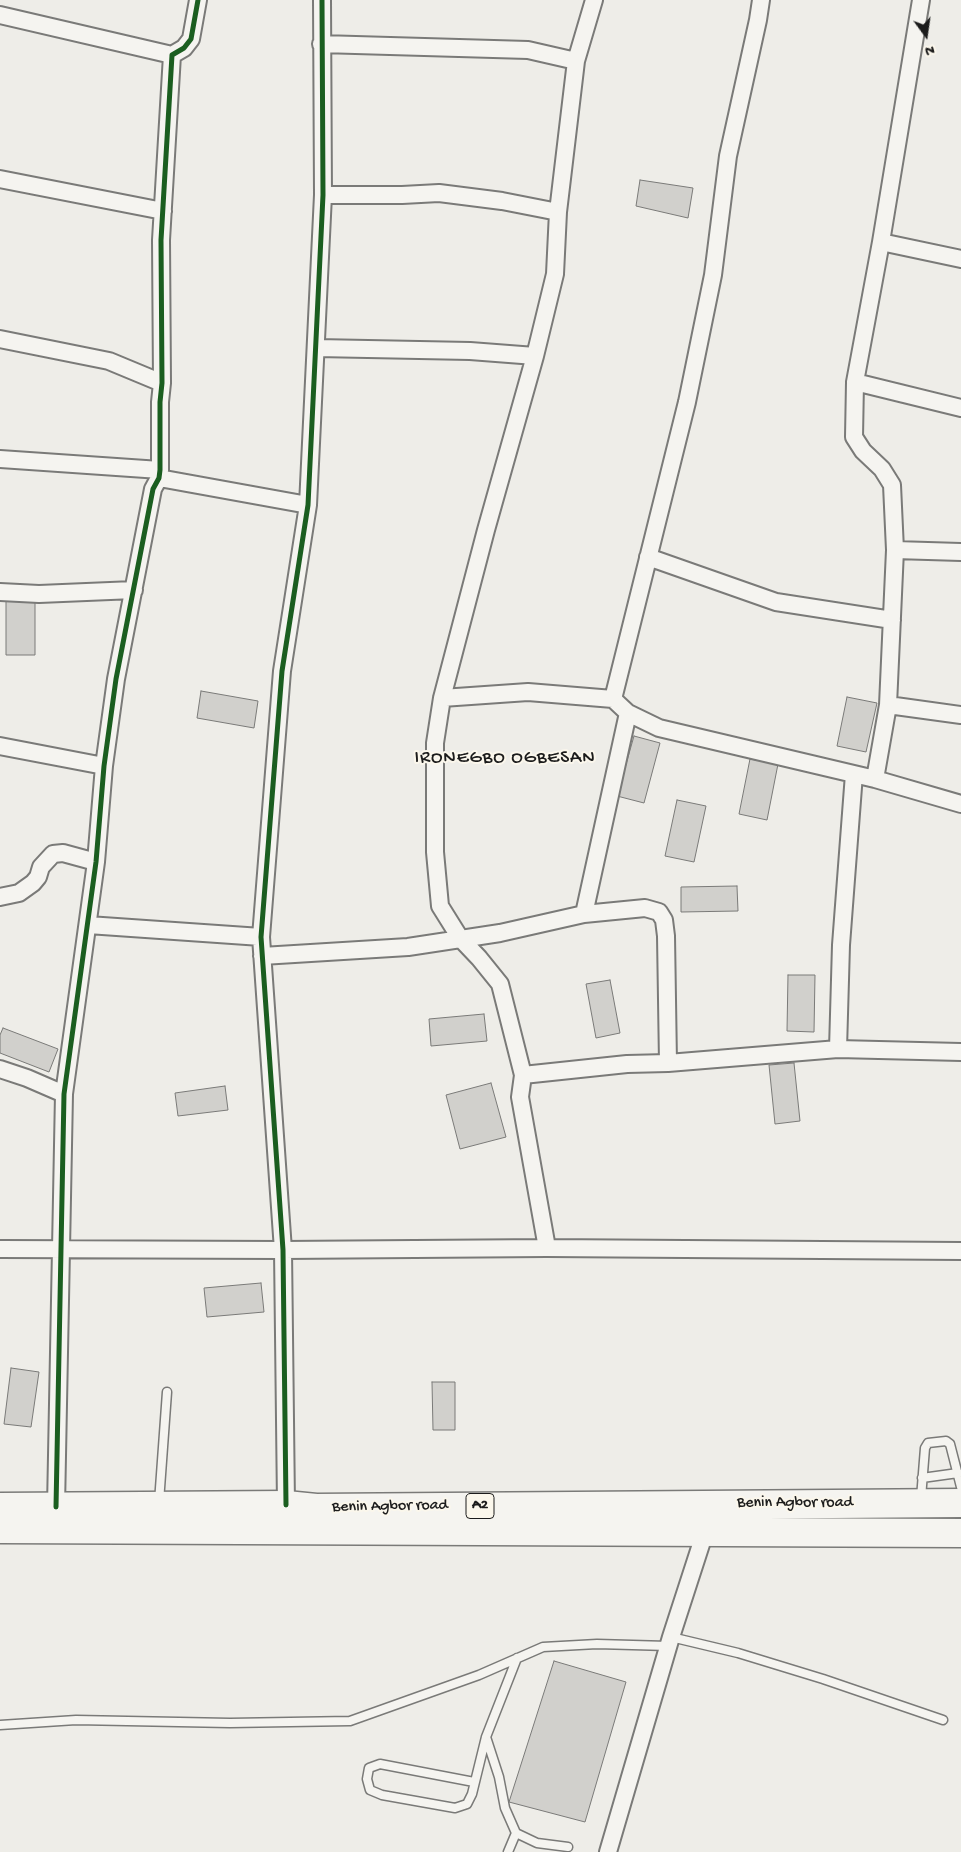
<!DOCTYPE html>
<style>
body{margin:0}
#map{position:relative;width:961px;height:1852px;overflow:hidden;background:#eeede8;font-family:"Gochi Hand",sans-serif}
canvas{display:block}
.north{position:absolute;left:901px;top:10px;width:50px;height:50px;-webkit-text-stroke:4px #fbf7ec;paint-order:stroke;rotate:166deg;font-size:14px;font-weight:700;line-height:20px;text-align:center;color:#1c1c1c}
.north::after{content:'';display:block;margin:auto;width:18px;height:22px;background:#1c1c1c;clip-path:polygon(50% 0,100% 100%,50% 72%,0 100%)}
</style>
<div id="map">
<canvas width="961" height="1852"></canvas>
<div class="north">N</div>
</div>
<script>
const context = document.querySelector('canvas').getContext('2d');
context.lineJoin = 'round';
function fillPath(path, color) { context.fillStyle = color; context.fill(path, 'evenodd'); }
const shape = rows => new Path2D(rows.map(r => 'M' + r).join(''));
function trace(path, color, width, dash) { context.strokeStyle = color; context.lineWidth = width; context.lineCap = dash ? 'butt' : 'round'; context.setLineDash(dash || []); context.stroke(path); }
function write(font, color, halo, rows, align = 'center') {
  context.font = font + ' "Gochi Hand",sans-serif'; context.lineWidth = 4; context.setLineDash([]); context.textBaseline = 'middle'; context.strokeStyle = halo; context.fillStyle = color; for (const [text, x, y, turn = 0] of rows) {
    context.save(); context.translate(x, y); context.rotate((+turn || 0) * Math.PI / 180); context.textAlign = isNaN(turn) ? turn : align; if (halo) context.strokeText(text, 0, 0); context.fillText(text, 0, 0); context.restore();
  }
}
const building = shape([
 [640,180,693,188,688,218,636,206,640,180],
 [6,599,35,599,35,655,6,655,6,599],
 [201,691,258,701,254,728,197,718,201,691],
 [847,697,877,703,866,752,837,746,847,697],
 [634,736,660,743,644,803,617,796,634,736],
 [750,759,778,764,767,820,739,814,750,759],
 [677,800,706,806,694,862,665,856,677,800],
 [737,886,738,911,681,912,681,887,737,886],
 [788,975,815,975,814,1032,787,1031,788,975],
 [610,980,620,1033,596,1038,586,984,610,980],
 [484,1014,487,1041,431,1046,429,1019,484,1014],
 [3,1028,58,1049,49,1072,0,1053,0,1035,3,1028],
 [794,1063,800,1121,775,1124,769,1065,794,1063],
 [491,1083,506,1137,460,1149,446,1095,491,1083],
 [225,1086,228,1110,178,1116,175,1093,225,1086],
 [261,1283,264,1312,207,1317,204,1288,261,1283],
 [11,1368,39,1372,31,1427,4,1424,11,1368],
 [432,1382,455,1382,455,1430,433,1430,432,1382],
 [554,1661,626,1682,585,1822,509,1802,554,1661]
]);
const lane = shape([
 [922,1478,958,1473],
 [921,1498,925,1448,928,1443,946,1441,950,1444,961,1487],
 [159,1502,167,1392],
 [671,1637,738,1653,823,1679,943,1720],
 [0,1725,76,1720,230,1723,350,1721,479,1675,543,1647,597,1644,668,1646],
 [486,1737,499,1777,505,1808,516,1833,537,1843,568,1847],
 [474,1782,380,1764,369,1768,367,1779,370,1790,382,1795,455,1808,467,1804,472,1794,486,1737,517,1658],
 [508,1852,516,1833]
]);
const street = shape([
 [0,15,172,55],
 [321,44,528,50,576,61],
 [0,179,163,211],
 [323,195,402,195,439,193,502,201,558,212],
 [881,242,961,259],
 [0,339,109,361,162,383],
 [317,348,470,351,535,356],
 [855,382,961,408],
 [0,459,160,470],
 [159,478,308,505],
 [895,550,961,552],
 [648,557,776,602,892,620],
 [0,592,39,594,134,590],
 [442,698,528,692,613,699,628,713,659,728,875,779,961,804],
 [613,699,687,402,713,275,728,156,758,20,761,0],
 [888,705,961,715],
 [0,746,104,766],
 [875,779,888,705,895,550,892,485,882,469,863,451,854,437,855,382,881,242,921,0],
 [0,897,19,893,33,883,38,877,41,867,53,854,63,853,96,862],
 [584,914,628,713],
 [88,925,261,937],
 [262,956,408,947,500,933,584,914,645,908,659,912,664,920,666,936,668,1063],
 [838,1049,841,945,854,774],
 [0,1069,27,1078,64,1094],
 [523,1075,627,1064,668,1063,838,1049,961,1052],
 [547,1248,520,1097,523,1075,500,984,479,958,460,938,440,906,435,852,435,743,442,698,486,530,535,356,555,274,558,212,576,61,594,0],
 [0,1249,283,1250,547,1248,961,1251],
 [286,1505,283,1250,261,937,282,671,308,505,323,195,322,0],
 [56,1507,64,1094,96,862,104,766,116,679,153,489,159,478,160,470,160,402,162,383,161,240,172,55,184,48,191,39,198,0],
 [608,1852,671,1637,705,1532]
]);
const highway = shape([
 [0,1507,286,1505,316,1508,961,1503],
 [0,1529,961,1533]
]);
const cycleway = shape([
 [286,1505,283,1250,261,937,282,671,308,505,323,195,322,0],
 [56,1507,64,1094,96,862,104,766,116,679,153,489,159,478,160,470,160,402,162,383,161,240,172,55,184,48,191,39,198,0]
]);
const shields = [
 [480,1506,28]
];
const shieldNames = [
 ["A2",480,1506]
];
const streetNames = [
 ["Benin Agbor road",795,1504],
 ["Benin Agbor road",390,1507,-1]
];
const quarterNames = [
 ["IRONEGBO OGBESAN",505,759]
];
fillPath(building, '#d1d0cc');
trace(building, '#7a7a78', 1);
trace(lane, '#7a7a78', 11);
trace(street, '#7a7a78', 20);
trace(highway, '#7a7a78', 31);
trace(lane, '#f5f4f0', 8);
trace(street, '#f5f4f0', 16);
trace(highway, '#f5f4f0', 28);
trace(cycleway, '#1b5e20', 5);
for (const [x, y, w] of shields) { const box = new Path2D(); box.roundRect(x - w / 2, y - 12.5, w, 25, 4); context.fillStyle = '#fbf7ec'; context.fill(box); trace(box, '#1c1c1c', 1); }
write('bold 15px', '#1c1c1c', null, shieldNames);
write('16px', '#1c1c1c', '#fbf7ec', streetNames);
context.letterSpacing = '1px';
write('19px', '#1c1c1c', '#fbf7ec', quarterNames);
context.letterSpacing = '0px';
</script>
